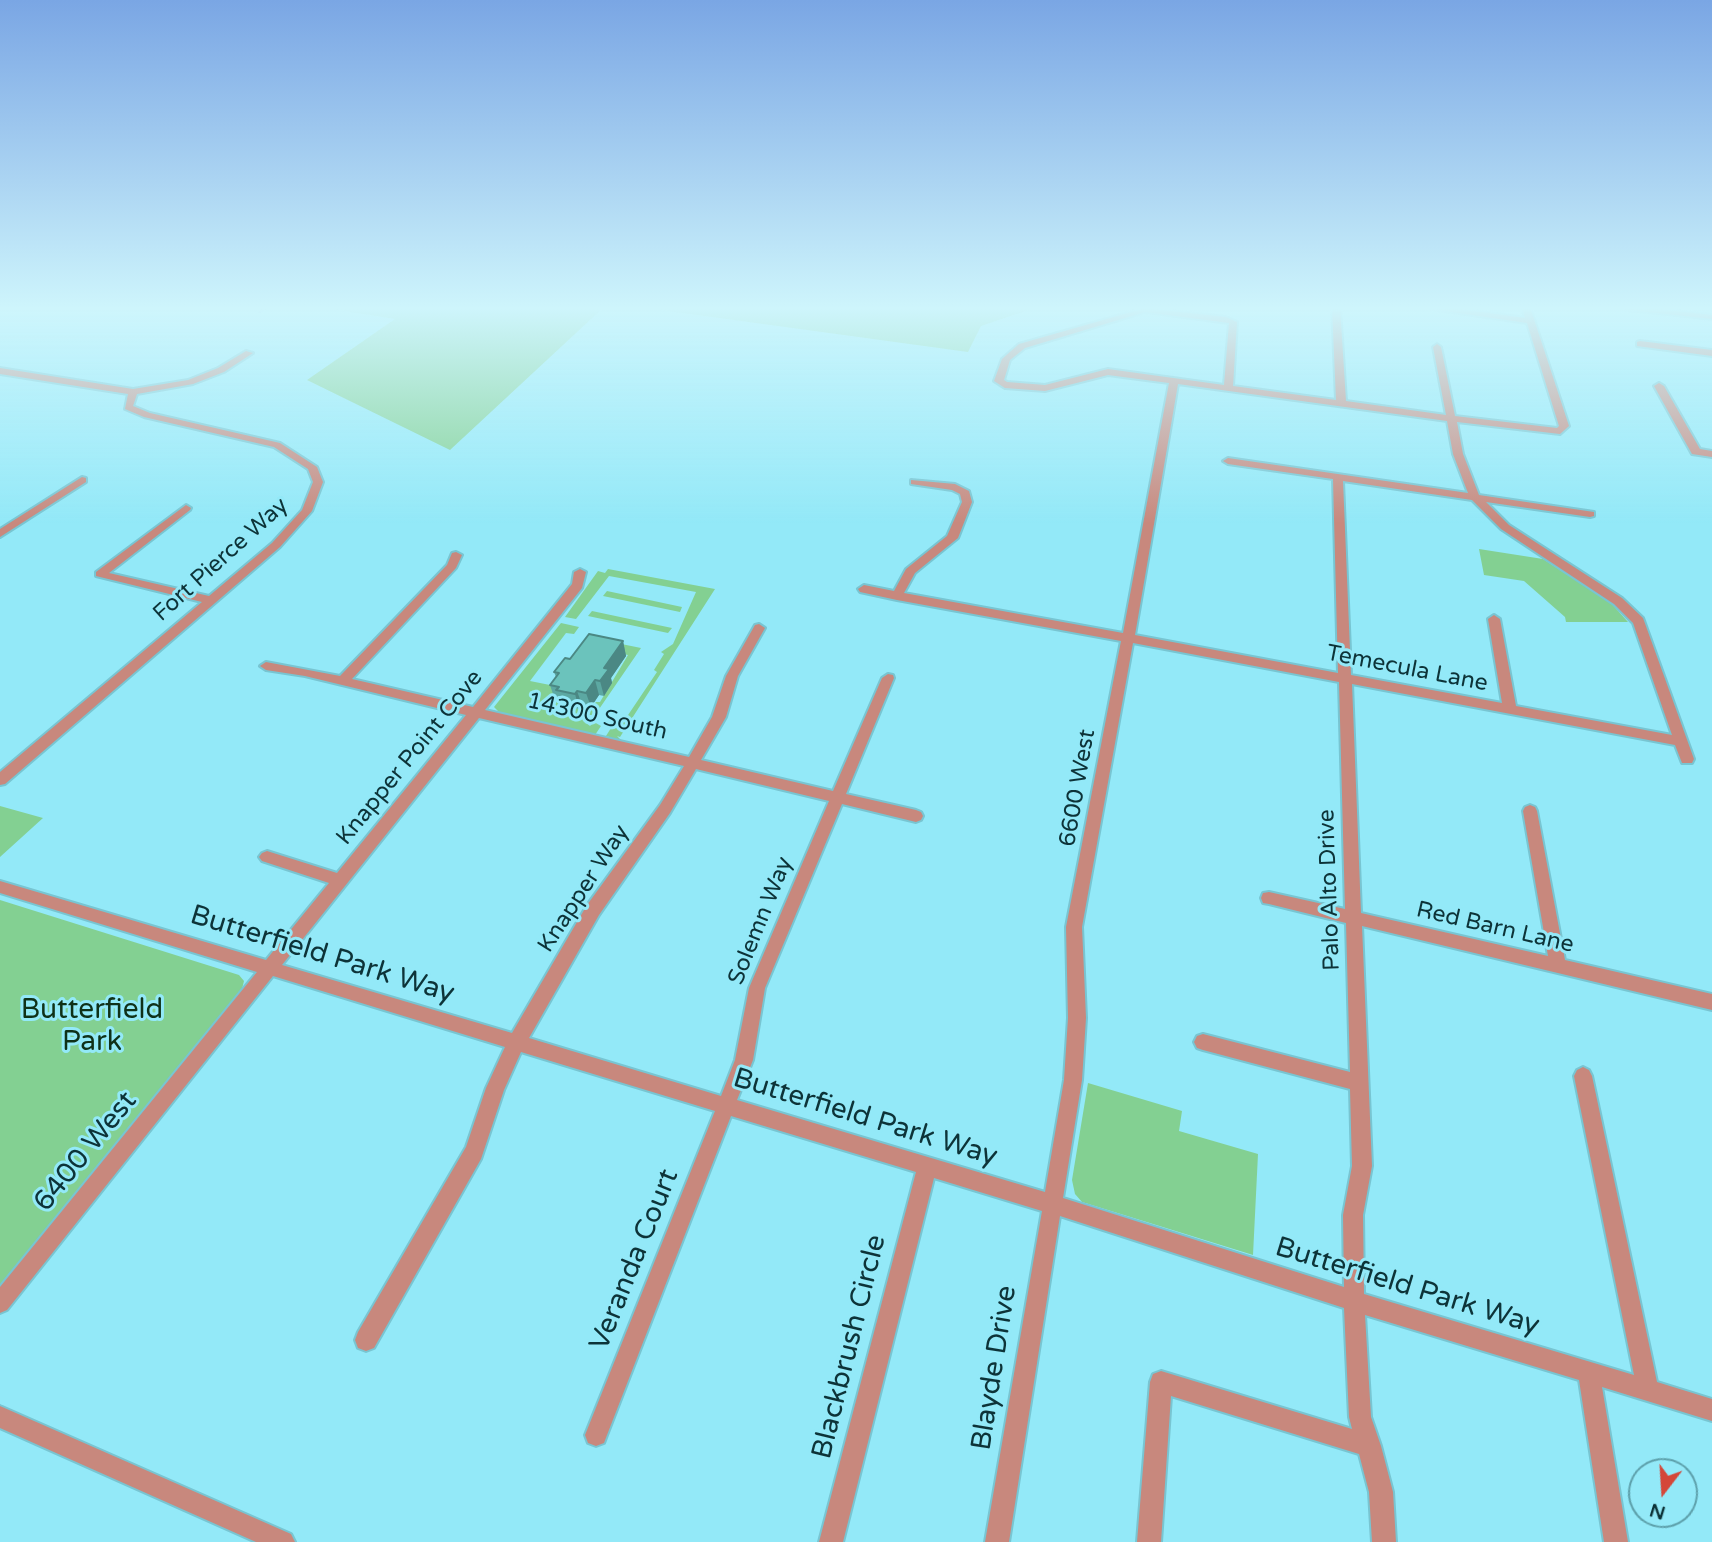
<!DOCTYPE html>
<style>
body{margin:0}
#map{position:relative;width:1712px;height:1542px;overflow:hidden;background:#93e9f8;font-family:"Varela Round",sans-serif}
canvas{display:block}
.north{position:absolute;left:1628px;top:1458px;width:70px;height:70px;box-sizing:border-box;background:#93e9f8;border:2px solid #5da0ab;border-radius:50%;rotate:197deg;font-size:19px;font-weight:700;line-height:28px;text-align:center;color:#0d3338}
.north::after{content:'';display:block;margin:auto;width:24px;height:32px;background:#d44739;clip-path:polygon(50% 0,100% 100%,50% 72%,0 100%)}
</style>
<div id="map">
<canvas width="1712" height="1542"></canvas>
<div class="north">N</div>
</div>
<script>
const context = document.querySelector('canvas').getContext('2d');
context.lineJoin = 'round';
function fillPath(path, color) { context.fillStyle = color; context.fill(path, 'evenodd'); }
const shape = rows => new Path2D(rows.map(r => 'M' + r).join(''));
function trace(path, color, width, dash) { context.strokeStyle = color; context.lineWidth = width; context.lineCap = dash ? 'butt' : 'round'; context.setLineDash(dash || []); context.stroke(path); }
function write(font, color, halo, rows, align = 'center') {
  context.font = font + ' "Varela Round",sans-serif'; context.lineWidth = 6; context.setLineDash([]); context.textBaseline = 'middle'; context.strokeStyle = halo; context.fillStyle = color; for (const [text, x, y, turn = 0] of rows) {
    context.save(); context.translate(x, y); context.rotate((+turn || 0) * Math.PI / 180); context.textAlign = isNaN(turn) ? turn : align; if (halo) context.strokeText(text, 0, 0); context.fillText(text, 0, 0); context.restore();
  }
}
const green = shape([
 [320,307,604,307,450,450,307,380,395,319],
 [639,307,1037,307,981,326,968,352],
 [1479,549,1543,559,1611,603,1628,622,1566,622,1565,617,1524,581,1484,575],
 [608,569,715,589,620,737,617,736,622,741,606,736,616,720,624,721,657,672,654,670,664,654,661,652,673,644,696,592,609,576,576,619,565,617,598,571,605,573],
 [607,591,682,607,680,612,603,596],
 [592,611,672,628,668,633,588,616],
 [561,623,579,627,574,634,566,633,530,681,555,686,592,638,641,648,595,715,578,715,590,726,594,722,601,726,595,735,499,712,494,707],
 [593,648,628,655,600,702,596,702,591,708,582,706,579,709,561,705,562,702,554,699],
 [0,806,43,818,0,857],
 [0,900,239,975,244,981,242,989,0,1286],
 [1088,1083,1182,1111,1179,1131,1258,1154,1253,1255,1082,1202,1075,1194,1072,1180]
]);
const stream = shape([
 [260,312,267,307]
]);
const minor = shape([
 [1332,307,1340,307,1346,401,1446,415,1433,347,1437,344,1441,347,1455,416,1557,428,1559,426,1527,323,1431,309,1427,307,1447,307,1525,318,1522,307,1530,307,1569,426,1560,434,1457,422,1463,454,1479,495,1594,512,1594,516,1590,517,1486,502,1509,525,1622,598,1643,618,1694,759,1692,763,1682,763,1675,745,1352,684,1361,913,1548,956,1523,811,1525,807,1530,805,1535,807,1537,811,1565,960,1712,994,1712,1010,1362,926,1372,1166,1363,1215,1364,1294,1634,1375,1574,1076,1577,1070,1583,1067,1589,1070,1592,1076,1657,1382,1712,1399,1712,1421,1602,1387,1628,1542,1604,1542,1579,1380,1365,1315,1371,1417,1381,1446,1393,1492,1396,1542,1372,1542,1369,1492,1359,1454,1171,1396,1161,1542,1137,1542,1150,1382,1153,1374,1161,1371,1352,1429,1349,1417,1344,1308,1060,1216,1009,1542,985,1542,1042,1211,934,1178,843,1542,819,1542,916,1172,731,1116,607,1435,604,1443,596,1446,588,1443,585,1435,715,1111,521,1052,504,1090,481,1159,374,1348,366,1351,358,1348,355,1340,358,1332,466,1147,486,1088,505,1047,273,976,7,1310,0,1313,0,1287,257,972,0,893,0,881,266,960,329,883,262,861,259,857,262,853,267,851,337,873,466,715,305,676,266,670,260,666,266,662,340,676,447,565,452,553,456,552,462,555,456,568,352,679,473,707,572,584,574,572,580,569,586,572,582,588,485,710,689,757,712,717,726,676,755,625,759,624,765,628,738,676,726,717,701,760,833,791,882,678,888,674,893,675,894,678,846,794,916,810,921,812,923,816,921,820,916,822,842,804,765,988,753,1060,737,1100,1045,1192,1064,1080,1068,1018,1066,927,1121,641,897,600,860,592,858,589,864,585,894,591,906,569,947,536,962,502,960,494,952,490,911,484,911,480,955,484,969,491,972,502,958,538,915,573,904,593,1123,633,1169,383,1108,375,1045,391,1005,388,994,381,1002,359,1019,344,1145,308,1226,317,1237,322,1233,386,1336,400,1332,307],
 [1145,312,1229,323,1224,385,1108,369,1045,385,1007,382,1004,380,1010,360,1025,348,1145,312],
 [1178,384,1447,421,1453,454,1468,493,1228,458,1223,461,1228,464,1333,479,1338,673,1135,635,1178,384],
 [1343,481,1472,500,1501,529,1614,604,1633,623,1672,735,1516,706,1500,619,1494,615,1488,619,1502,703,1351,675,1343,481],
 [1133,643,1339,682,1345,909,1269,892,1263,893,1261,898,1263,903,1269,904,1346,923,1350,1072,1203,1034,1197,1036,1194,1042,1197,1048,1203,1050,1350,1089,1352,1166,1343,1215,1344,1287,1063,1198,1082,1080,1086,1018,1082,927,1133,643],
 [479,718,684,766,660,805,587,905,512,1033,282,965,479,718],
 [696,769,829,801,749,988,735,1060,721,1096,529,1038,599,915,670,813,696,769],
 [1616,307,1641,307,1712,315,1712,319,1620,309,1616,307],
 [1640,341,1712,350,1712,356,1637,346,1637,342,1640,341],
 [246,351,253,353,224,372,193,384,137,394,133,406,150,413,280,443,317,467,323,482,312,511,280,547,5,784,0,785,0,772,202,602,96,576,96,572,186,505,191,508,190,510,109,573,209,596,272,543,302,510,313,482,308,469,274,447,144,417,125,409,128,394,0,374,0,368,133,389,188,380,218,368,246,351],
 [1659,383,1664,386,1700,449,1712,451,1712,457,1692,454,1654,386,1659,383],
 [82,477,86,478,86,482,0,537,0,529,82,477],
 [0,1406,291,1534,295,1542,256,1542,0,1428,0,1406]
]);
const wall = shape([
 [623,641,626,656,611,678,612,683,604,696,599,695,591,707,582,705,579,709,561,705,560,701,555,700,550,685,556,677,554,672,570,659]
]);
const shadedWall = shape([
 [623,641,626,656,611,678,612,683,604,696,600,681,604,668],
 [595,680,599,695,591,707,586,693],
 [577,691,582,705,579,709,575,694]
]);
const building = shape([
 [589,634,623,641,604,668,609,669,600,681,595,680,586,693,577,691,575,694,556,690,559,687,550,685,559,673,554,672,565,658,570,659,589,634]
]);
const streetNames = [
 ["Fort Pierce Way",221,560,-42],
 ["Temecula Lane",1407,669,11],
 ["14300 South",597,717,13],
 ["Knapper Point Cove",410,758,-51],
 ["6600 West",1078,788,-80],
 ["Knapper Way",584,889,-57],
 ["Palo Alto Drive",1330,890,-92],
 ["Solemn Way",761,921,-68],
 ["Red Barn Lane",1495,928,13]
];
const nearStreetnames = [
 ["Butterfield Park Way",322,955,17],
 ["Butterfield Park Way",865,1118,17],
 ["6400 West",86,1152,-51],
 ["Veranda Court",635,1260,-68],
 ["Butterfield Park Way",1407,1287,17],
 ["Blackbrush Circle",850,1347,-76],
 ["Blayde Drive",995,1368,-81]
];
const nearParknames = [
 ["Butterfield",92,1011],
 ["Park",92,1043]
];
fillPath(green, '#83d092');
trace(stream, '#7690df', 2.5);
trace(minor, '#78c5d2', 4);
fillPath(minor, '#c8887d');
fillPath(wall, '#5ca8a2');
fillPath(shadedWall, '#4b8884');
fillPath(building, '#6bc3bc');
trace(building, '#4b8884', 2);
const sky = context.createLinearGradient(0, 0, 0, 523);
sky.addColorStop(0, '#7aa6e4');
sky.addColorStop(0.59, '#cef5fc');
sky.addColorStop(1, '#cef5fc00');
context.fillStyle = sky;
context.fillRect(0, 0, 1712, 523);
write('23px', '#0d3338', '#93e9f8', streetNames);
write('28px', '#0d3338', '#93e9f8', nearStreetnames);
write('28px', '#0f3118', '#93e9f8', nearParknames);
</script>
